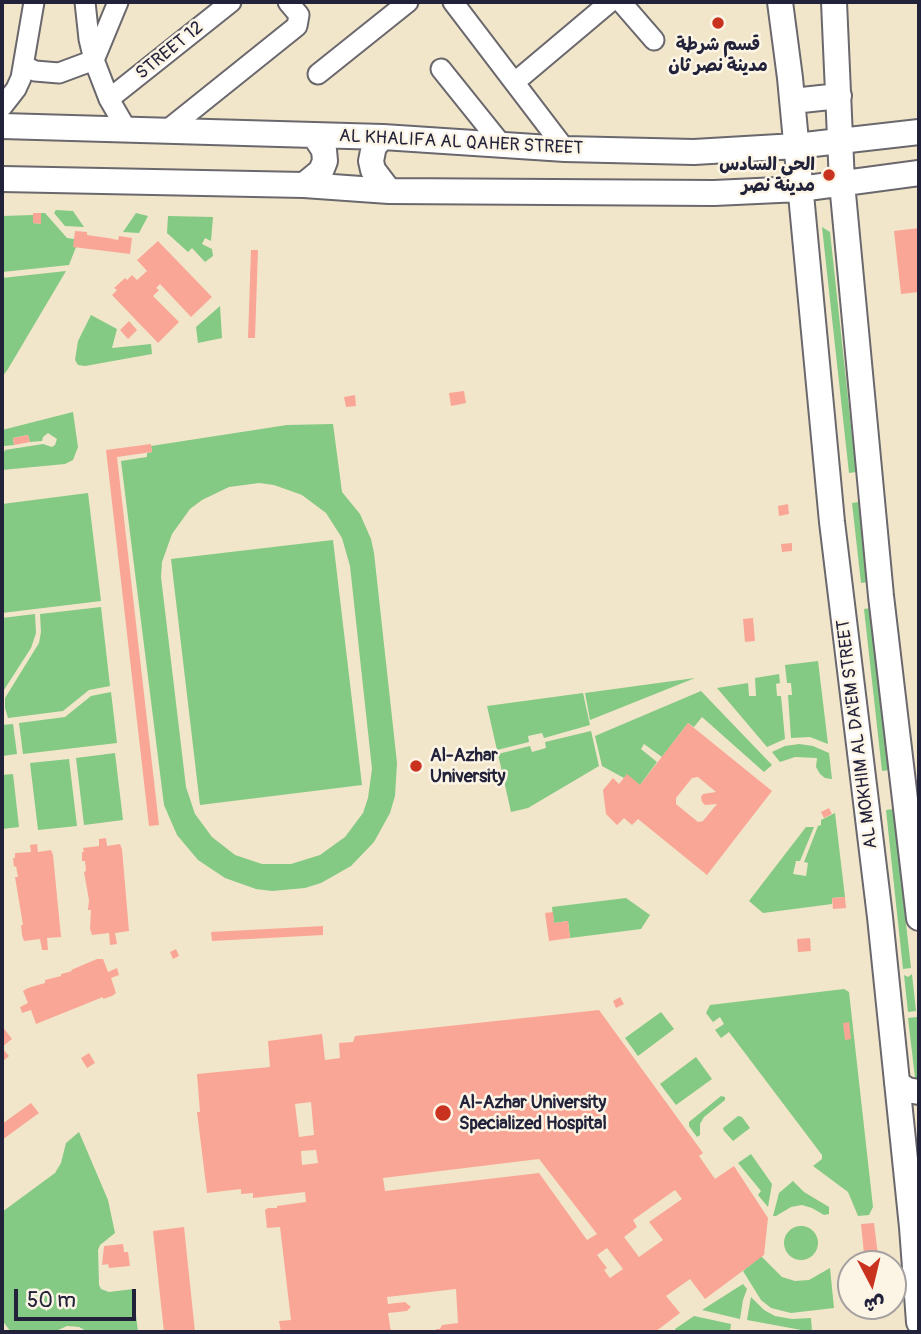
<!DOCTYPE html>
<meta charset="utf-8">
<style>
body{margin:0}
#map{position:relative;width:921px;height:1334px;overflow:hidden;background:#f1e6c9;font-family:Pangolin,"Playpen Sans Arabic",sans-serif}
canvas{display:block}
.frame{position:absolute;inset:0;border:4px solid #22223b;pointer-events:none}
.north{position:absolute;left:837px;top:1250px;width:70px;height:70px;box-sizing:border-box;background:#fcf5e5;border:2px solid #a5a1a1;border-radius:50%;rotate:173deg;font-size:19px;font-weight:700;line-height:28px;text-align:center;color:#22223b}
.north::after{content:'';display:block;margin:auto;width:24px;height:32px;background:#c8321e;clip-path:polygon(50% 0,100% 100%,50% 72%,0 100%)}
.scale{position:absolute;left:14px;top:1289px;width:122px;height:32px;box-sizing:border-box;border:4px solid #22223b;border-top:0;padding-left:9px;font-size:21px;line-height:24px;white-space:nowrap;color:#22223b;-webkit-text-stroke:5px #fcf5e5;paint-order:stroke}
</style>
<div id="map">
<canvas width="921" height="1334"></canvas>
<div class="frame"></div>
<div class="north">ش</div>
<div class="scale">50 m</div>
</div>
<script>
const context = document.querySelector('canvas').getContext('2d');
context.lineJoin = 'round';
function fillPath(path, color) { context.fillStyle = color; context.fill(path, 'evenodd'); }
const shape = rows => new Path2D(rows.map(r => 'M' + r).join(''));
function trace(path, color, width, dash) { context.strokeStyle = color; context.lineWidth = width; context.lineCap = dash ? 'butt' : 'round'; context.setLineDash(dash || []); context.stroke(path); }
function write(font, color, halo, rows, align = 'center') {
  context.font = font + ' Pangolin,"Playpen Sans Arabic",sans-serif'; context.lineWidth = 5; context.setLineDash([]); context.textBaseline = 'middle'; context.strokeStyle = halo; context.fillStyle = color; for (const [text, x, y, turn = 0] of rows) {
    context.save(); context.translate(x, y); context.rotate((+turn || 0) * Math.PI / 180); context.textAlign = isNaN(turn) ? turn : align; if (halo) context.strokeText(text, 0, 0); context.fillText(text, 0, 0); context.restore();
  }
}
const green = shape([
 [56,210,73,211,84,227,65,226,54,213],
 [41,213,45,213,67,238,74,239,76,247,69,265,2,272,2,216,33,215,33,223,41,224],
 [136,213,148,216,139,233,123,232],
 [168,216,213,217,211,241,205,238,202,244,212,249,213,256,205,262,192,248,188,252,167,233],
 [822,227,830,232,856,472,849,473],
 [66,271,8,369,2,377,2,278],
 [220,306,222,338,198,343,196,327],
 [91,315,117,329,112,348,151,344,152,354,85,366,78,365,75,360,78,341],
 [73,412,78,447,73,460,65,464,2,470,2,457,5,450,43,444,52,447,55,445,57,439,48,433,43,437,42,441,30,442,28,435,13,438,14,445,4,446,2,444,2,430],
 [333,424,342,492,360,514,371,539,374,553,397,763,395,796,390,813,374,842,351,866,321,883,305,888,272,891,256,889,225,878,198,860,177,835,164,805,121,461,147,457,147,453,152,452,151,446,287,425],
 [259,483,274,485,302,495,326,513,342,538,350,566,372,769,368,798,363,813,345,837,320,855,291,864,262,864,235,855,212,837,195,814,186,787,161,577,162,562,172,534,190,509,202,500,229,487],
 [88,493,101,601,2,613,2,504],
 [859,502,868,582,861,583,852,503],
 [333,540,362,785,200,805,171,559],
 [101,607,110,686,89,690,63,711,8,718,5,708,5,698,39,643,41,632,40,614],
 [871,608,889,770,882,771,864,609],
 [35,614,36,633,31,648,2,693,2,618],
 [818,661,828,744,810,737,791,738,788,695,792,695,791,683,787,683,785,665],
 [779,674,780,683,776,684,777,696,781,696,785,739,767,747,717,688,748,683,749,696,756,696,755,678],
 [695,678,590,720,585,693],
 [701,691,772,765,764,772,702,717,694,727,688,723,662,757,644,744,641,749,657,762,640,785,627,775,624,778,602,766,595,736],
 [111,692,117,743,23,754,19,723,65,717,91,696],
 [583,693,590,725,544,738,542,733,528,736,529,742,497,750,487,706],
 [13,724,17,754,2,756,2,725],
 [591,731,599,766,528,808,511,812,498,754,530,746,532,752,546,748,545,742],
 [799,744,813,746,829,753,832,779,825,778,820,774,816,767,817,758,795,757,780,762,772,752,785,746],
 [115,753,123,820,84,825,76,758],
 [69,759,77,826,38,830,30,763],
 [13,774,19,827,2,829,2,775],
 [893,809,911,968,903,969,886,810],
 [835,813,845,897,832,898,832,904,763,913,749,901,806,827,814,827,800,861,796,861,793,874,806,876,808,863,804,862,818,826,821,825,821,820],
 [626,898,650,915,641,929,570,938,568,921,554,923,552,907],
 [912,974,916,1011,908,1012,904,975,908,977],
 [844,989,849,992,873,1207,869,1215,858,1216,848,1192,813,1166,822,1159,822,1155,729,1032,721,1038,715,1030,724,1024,720,1017,713,1022,706,1013,710,1005],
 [661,1012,674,1029,638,1056,625,1038],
 [917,1017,919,1041,919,1080,915,1078,908,1018],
 [696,1057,712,1079,676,1105,660,1084],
 [721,1096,725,1097,725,1100,704,1117,700,1124,700,1135,697,1137,689,1126,689,1122],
 [738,1116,742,1117,750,1128,733,1141,724,1131,723,1128],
 [79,1132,108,1200,115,1233,100,1245,98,1250,99,1285,101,1289,109,1292,133,1289,138,1332,88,1332,79,1327,67,1326,54,1332,11,1332,2,1320,2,1212,55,1173,61,1163,66,1143],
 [751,1154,772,1184,768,1207,758,1195,761,1191,738,1163],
 [793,1181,804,1192,829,1207,829,1214,824,1215,812,1208,802,1205,791,1207,776,1216,773,1216,779,1193],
 '784 1243a17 17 0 1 1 34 0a17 17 0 1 1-34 0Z',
 [761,1256,782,1277,795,1281,809,1280,830,1268,834,1308,791,1313,771,1308,761,1300,743,1271],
 [743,1284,747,1289,743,1300,740,1319,702,1310],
 [751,1297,764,1310,775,1316,792,1319,811,1318,812,1332,747,1320],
 [694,1316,731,1324,730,1332,677,1332,675,1329]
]);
const building = shape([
 [33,213,41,213,41,224,33,223],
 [919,228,919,292,901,294,894,231],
 [75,231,87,232,87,235,108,238,118,240,119,236,132,238,130,254,73,247],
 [158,241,212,297,191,317,160,284,156,288,159,290,153,296,179,322,158,343,112,295,117,290,114,288,125,278,127,280,132,275,137,280,147,271,137,260],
 [251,250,258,250,255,338,248,338],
 [129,321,137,330,128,339,120,330],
 [464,391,466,403,451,406,449,393],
 [355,395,356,406,346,407,344,397],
 [28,435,30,442,14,445,13,438],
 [151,444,152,452,117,457,159,825,149,826,106,450],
 [788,504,789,514,779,516,778,506],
 [792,543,792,551,782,552,781,544],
 [753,618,755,641,745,642,743,619],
 [688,723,772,791,707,875,638,819,632,825,624,818,617,825,606,814,603,790,613,778,619,784,627,774,640,785],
 [698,777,716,792,703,794,701,797,702,802,705,805,717,804,703,821,698,822,676,804,676,798,692,778],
 [829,808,832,814,824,818,821,812],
 [106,838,107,846,120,844,122,849,129,931,115,933,117,944,110,945,109,933,92,935,90,929,91,910,88,910,89,900,84,872,86,871,85,861,82,861,82,852,84,852,83,848,99,846,99,839],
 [37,844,38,852,51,850,53,855,61,937,47,938,48,950,42,950,40,939,24,941,22,935,21,925,23,925,15,877,18,877,16,866,14,867,13,858,15,858,15,853,31,852,30,845],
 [845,897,846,908,833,909,832,898],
 [553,912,554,923,568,921,570,938,549,941,545,913],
 [323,926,323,935,212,941,211,932],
 [810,938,811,951,798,952,797,939],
 [176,949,179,956,173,959,170,952],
 [97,959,103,959,108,972,117,968,119,975,111,978,116,993,112,996,103,999,103,997,36,1024,31,1010,22,1013,20,1007,28,1003,23,991,28,988,45,983,45,980,61,976,61,974,72,971,71,970],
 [620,997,624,1004,616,1008,613,1001],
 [599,1010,703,1153,699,1156,715,1179,734,1166,768,1218,764,1255,705,1299,690,1279,666,1296,680,1313,655,1332,441,1332,435,1329,440,1329,442,1325,458,1323,456,1289,387,1297,388,1304,405,1302,411,1307,407,1311,388,1313,391,1332,281,1332,279,1321,291,1320,280,1227,267,1228,265,1210,268,1208,277,1208,277,1206,306,1202,305,1192,253,1198,253,1193,241,1194,241,1189,207,1193,197,1112,200,1112,197,1074,270,1067,268,1041,322,1034,325,1060,340,1058,339,1043,353,1042,355,1036],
 [311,1102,314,1135,299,1137,295,1104],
 [316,1150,318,1163,302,1165,301,1151],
 [539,1159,597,1234,587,1240,539,1173,385,1191,383,1178],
 [675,1190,682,1199,649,1222,663,1240,639,1257,624,1237,637,1227,633,1220],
 [607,1248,623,1269,610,1278,604,1270,607,1268,597,1255],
 [849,1022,851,1039,845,1040,843,1023],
 [2,1026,12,1039,2,1047],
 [2,1048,9,1056,3,1061,2,1059],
 [89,1053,95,1063,87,1068,81,1058],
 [31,1103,39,1113,2,1140,2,1124],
 [874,1223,879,1264,865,1264,861,1224],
 [184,1227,195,1332,164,1332,153,1231],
 [123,1244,124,1252,128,1252,130,1266,109,1268,108,1264,102,1265,104,1246]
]);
const minor = shape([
 [85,2,89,39,94,60,109,99,127,130],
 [453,2,565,149],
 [621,2,654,40],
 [25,66,35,71,59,73,94,60,118,2],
 [441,69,502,145],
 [318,74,408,2],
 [515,82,610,2],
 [109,99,231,2],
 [2,107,16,89,21,78,34,2],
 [166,131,297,26,299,15,288,2]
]);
const major = shape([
 [780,2,790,78,832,522,880,917,912,1227,919,1322],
 [834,2,842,183,881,596,919,918],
 [793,101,839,96],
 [2,126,383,137,565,149,694,152,796,146,919,132],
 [383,137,374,146,371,161,373,170,389,191],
 [2,179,304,185,389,191,714,193,800,189,919,173],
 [304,185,321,171,325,161,324,150,314,135],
 [897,1083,907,1090,919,1092]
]);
const markers = [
 [718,23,7,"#c8321e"],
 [829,175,7,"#c8321e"],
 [416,766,7,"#c8321e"],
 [443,1113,9,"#c8321e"]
];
const poiNames = [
 ["قسم شرطة",718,45,"center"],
 ["مدينة نصر ثان",718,66,"center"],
 ["الحى السادس",815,165,"right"],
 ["مدينة نصر",815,186,"right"],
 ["Al-Azhar",430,756],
 ["University",430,777],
 ["Al-Azhar University",459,1103],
 ["Specialized Hospital",459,1124]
];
const streetNames = [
 ["STREET 12",170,51,-39],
 ["AL KHALIFA AL QAHER STREET",461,143,3],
 ["AL MOKHIM AL DA'EM STREET",858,734,-97]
];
fillPath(green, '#84c984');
fillPath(building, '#faa697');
trace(minor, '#6a676d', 23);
trace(major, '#6a676d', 28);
trace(minor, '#fff', 19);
trace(major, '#fff', 24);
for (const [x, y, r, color] of markers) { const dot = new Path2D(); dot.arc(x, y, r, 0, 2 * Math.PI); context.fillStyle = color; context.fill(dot); trace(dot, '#fcf5e5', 2.5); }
write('bold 18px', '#22223b', '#fcf5e5', poiNames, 'left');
write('18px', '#22223b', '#fcf5e5', streetNames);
</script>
